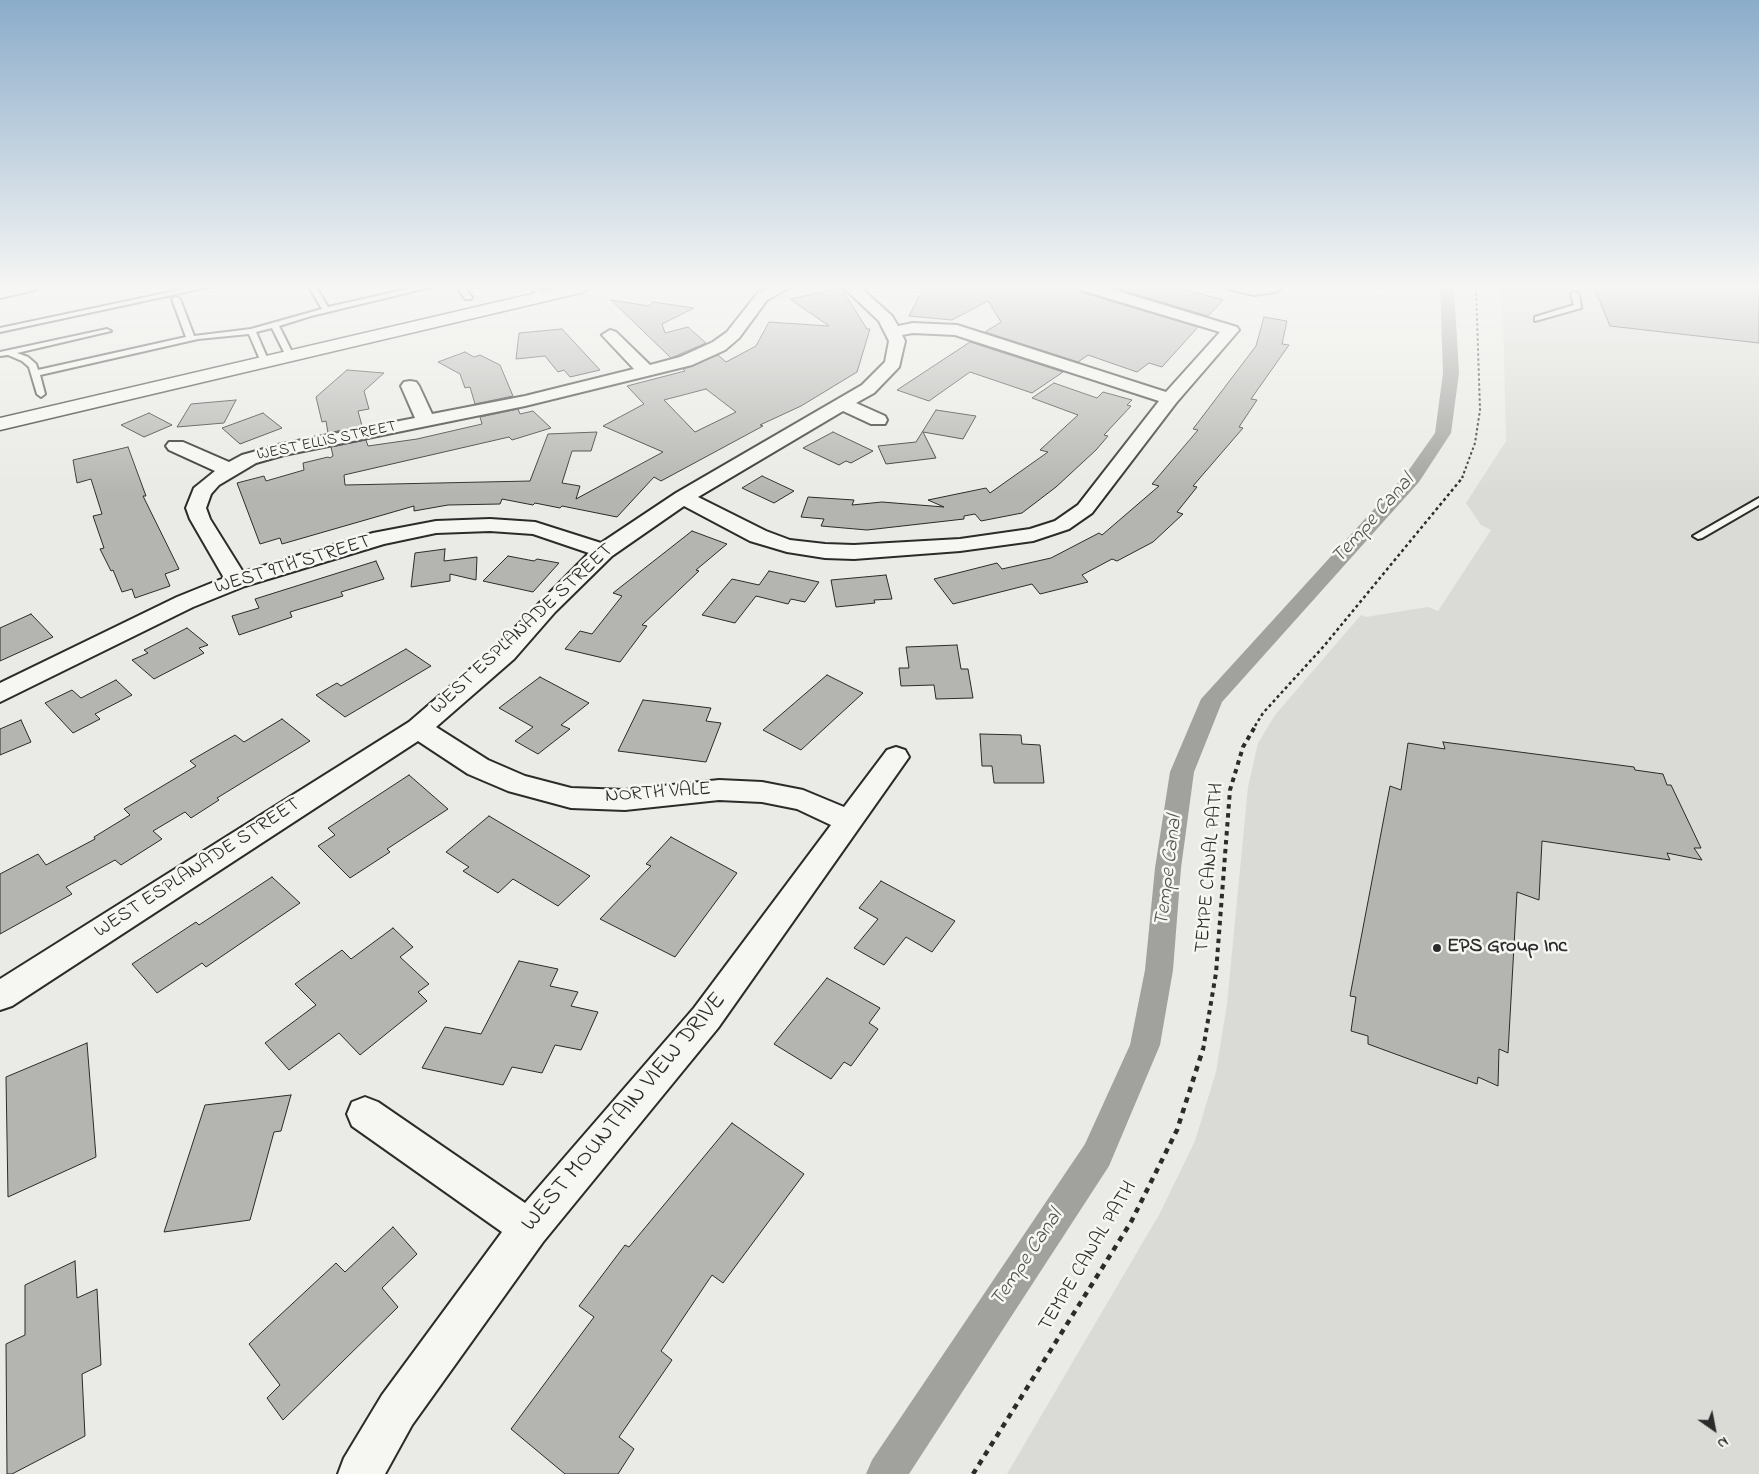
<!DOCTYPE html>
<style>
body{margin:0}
#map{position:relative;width:1759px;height:1474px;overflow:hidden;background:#eaeae6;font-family:"Indie Flower",sans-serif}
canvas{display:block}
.north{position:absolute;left:1689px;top:1404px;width:50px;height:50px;-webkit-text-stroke:4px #f6f6f2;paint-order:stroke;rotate:147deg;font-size:14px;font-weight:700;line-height:20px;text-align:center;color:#2b2b2b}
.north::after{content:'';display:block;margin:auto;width:18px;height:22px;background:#2b2b2b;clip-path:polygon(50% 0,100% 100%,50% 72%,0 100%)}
</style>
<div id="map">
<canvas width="1759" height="1474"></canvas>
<div class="north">N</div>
</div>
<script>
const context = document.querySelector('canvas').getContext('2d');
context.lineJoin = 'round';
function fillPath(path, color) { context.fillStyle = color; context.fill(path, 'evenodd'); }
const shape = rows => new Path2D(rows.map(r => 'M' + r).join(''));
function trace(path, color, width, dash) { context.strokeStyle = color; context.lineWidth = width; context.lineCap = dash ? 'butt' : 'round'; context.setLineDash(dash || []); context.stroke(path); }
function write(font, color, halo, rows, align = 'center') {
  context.font = font + ' "Indie Flower",sans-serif'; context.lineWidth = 5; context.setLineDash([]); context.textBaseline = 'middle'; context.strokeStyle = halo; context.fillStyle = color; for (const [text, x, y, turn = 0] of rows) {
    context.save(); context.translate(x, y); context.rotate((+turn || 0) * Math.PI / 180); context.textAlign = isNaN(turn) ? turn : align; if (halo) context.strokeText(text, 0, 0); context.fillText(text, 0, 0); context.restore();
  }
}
const built = shape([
 [1499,287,1759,287,1759,1474,1007,1474,1160,1213,1195,1141,1216,1072,1227,1004,1248,787,1258,743,1275,715,1361,615,1366,617,1428,607,1438,611,1491,530,1481,525,1466,503,1506,441,1503,320]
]);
const canal = shape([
 [1440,287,1454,287,1459,373,1451,433,1419,482,1222,702,1194,772,1181,868,1173,970,1160,1045,1109,1166,909,1474,866,1474,872,1460,1085,1144,1130,1045,1145,970,1155,868,1170,772,1201,699,1406,474,1435,433,1443,373,1440,287]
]);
const building = shape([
 [924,287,1077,287,1080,292,1198,327,1162,367,1149,363,1137,372,1088,355,1078,362,985,332,1001,322,988,301,952,320,909,316,924,287],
 [1112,287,1176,287,1223,300,1208,316,1112,287],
 [1594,287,1759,287,1759,343,1610,326,1594,287],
 [841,288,867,329,870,329,857,372,801,406,760,425,763,426,661,481,654,477,617,517,562,506,560,508,535,503,533,505,502,499,500,504,448,505,414,511,414,506,282,544,280,538,260,544,237,483,264,476,266,481,304,470,303,463,328,457,330,458,333,456,331,447,366,440,368,446,417,439,482,424,480,417,518,409,520,414,533,411,551,428,512,440,509,437,344,475,345,485,530,481,548,434,597,432,591,451,572,451,562,483,580,486,576,499,663,452,603,426,644,404,627,386,685,371,683,369,718,355,726,362,756,346,769,322,829,326,790,299,841,288],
 [706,389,736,412,695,432,664,400,706,389],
 [611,300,649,306,653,302,694,308,662,324,665,333,688,327,706,343,671,358,611,300],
 [1264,317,1287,321,1282,344,1289,345,1251,399,1257,400,1239,427,1243,428,1193,486,1197,487,1177,512,1183,514,1153,542,1117,561,1112,559,1082,575,1088,582,1040,594,1032,584,953,604,934,579,997,563,1002,569,1051,558,1099,533,1102,535,1159,486,1152,484,1198,430,1193,429,1256,346,1264,317],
 [562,329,600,370,570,377,564,370,558,372,545,356,516,359,519,333,562,329],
 [970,342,1063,372,1032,393,970,372,929,401,897,390,970,342],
 [465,352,474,357,480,355,500,365,513,396,475,404,470,387,465,388,460,374,438,362,465,352],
 [347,370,384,373,364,391,369,409,358,411,362,426,328,433,326,421,322,422,316,397,347,370],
 [1054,383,1097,398,1103,392,1132,400,1127,405,1131,406,1104,435,1108,436,1096,450,1056,487,1022,513,981,521,975,514,964,516,964,519,867,530,821,526,824,519,801,517,808,497,854,500,852,505,882,502,944,507,928,500,986,488,990,493,1048,452,1040,450,1078,415,1032,398,1054,383],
 [236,400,224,423,177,427,191,404,236,400],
 [936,410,976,416,963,439,923,432,936,458,886,464,878,446,916,442,936,410],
 [149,413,172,425,144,437,121,425,149,413],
 [263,413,282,428,240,444,222,428,263,413],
 [833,432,873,451,851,463,846,461,839,465,803,448,833,432],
 [128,447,146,496,143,496,179,569,165,574,170,586,135,598,132,589,122,592,113,570,111,571,100,549,104,548,93,516,102,514,91,479,77,483,73,460,128,447],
 [762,476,794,491,774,503,742,488,762,476],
 [692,531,727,544,696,570,699,571,642,625,647,626,620,662,565,649,580,631,592,634,622,596,613,593,692,531],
 [445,549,444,561,477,557,476,580,450,574,450,581,411,587,415,553,445,549],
 [508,556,534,561,537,559,559,563,533,592,483,581,508,556],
 [376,561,384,579,341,592,343,596,290,612,292,617,239,635,232,616,259,608,255,599,376,561],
 [769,571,819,582,805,602,791,599,788,604,756,596,735,623,702,615,732,579,759,585,769,571],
 [886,575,892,599,874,600,875,603,836,607,831,580,886,575],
 [31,614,53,637,0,661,0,628,31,614],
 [187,628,208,645,199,648,204,653,154,679,132,660,148,653,144,650,187,628],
 [957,645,961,669,968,669,973,698,936,699,934,685,901,686,899,668,909,668,906,647,957,645],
 [406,649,431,666,345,717,316,695,337,683,341,686,406,649],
 [827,675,863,693,801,750,763,730,827,675],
 [540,677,589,703,561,725,570,729,538,754,515,741,533,727,499,708,540,677],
 [116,680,132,695,95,714,100,719,73,733,45,703,72,690,81,698,116,680],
 [643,700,711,708,706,721,721,723,706,762,618,751,643,700],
 [282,719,310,741,217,798,219,800,191,818,185,812,153,831,162,839,121,865,115,860,66,887,72,894,0,934,0,874,38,854,46,865,95,839,94,837,130,815,124,809,196,766,190,761,235,735,244,742,282,719],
 [21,720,31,742,0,755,0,729,21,720],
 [980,734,1021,735,1022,744,1040,745,1044,783,994,783,992,766,982,766,980,734],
 [1443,742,1634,767,1635,770,1663,774,1667,785,1671,785,1701,848,1694,848,1702,860,1667,853,1670,860,1542,841,1539,900,1517,892,1508,1053,1499,1049,1498,1086,1478,1077,1477,1084,1368,1044,1368,1036,1351,1031,1356,997,1350,996,1390,786,1401,790,1408,743,1445,749,1443,742],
 [409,775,448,809,387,849,390,852,350,878,318,846,335,835,328,828,409,775],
 [489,816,590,876,558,906,513,879,498,893,463,871,469,867,446,852,489,816],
 [671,837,737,873,675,957,600,919,651,866,646,864,671,837],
 [272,877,300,903,206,967,202,963,157,993,132,964,196,922,199,925,272,877],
 [881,881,955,921,932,952,906,937,884,965,854,948,878,919,859,908,881,881],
 [393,928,413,947,400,957,429,984,418,992,427,1001,360,1055,339,1033,289,1070,265,1043,316,1005,295,984,342,950,351,959,393,928],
 [519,961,558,969,550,986,578,992,571,1006,598,1012,581,1050,555,1045,542,1073,512,1067,503,1085,422,1068,445,1027,481,1034,519,961],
 [827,978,880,1008,869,1023,878,1029,851,1066,844,1062,831,1079,774,1044,827,978],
 [87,1043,96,1157,8,1197,6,1077,87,1043],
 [291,1095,281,1131,274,1132,250,1220,164,1232,205,1105,291,1095],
 [732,1123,804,1174,723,1283,712,1275,661,1351,672,1360,619,1437,634,1449,618,1474,565,1474,511,1429,594,1317,579,1306,625,1245,629,1247,732,1123],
 [393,1227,417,1254,382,1288,398,1307,283,1420,267,1398,280,1385,249,1344,336,1263,345,1272,393,1227],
 [75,1261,77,1298,97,1289,101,1365,82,1374,85,1436,12,1474,7,1474,6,1344,25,1335,25,1285,75,1261]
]);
const pathFar3 = shape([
 [1372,287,1384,289],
 [1462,478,1475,443,1480,410,1476,287]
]);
const pathFar2 = shape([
 [1255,726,1263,713,1324,646,1463,477]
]);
const pathFar1 = shape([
 [1203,1050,1216,973,1230,790,1243,747,1256,725]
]);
const path = shape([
 [973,1474,1131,1222,1177,1130,1203,1049]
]);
const service = shape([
 [194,287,209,287,0,332,0,328,194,287],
 [309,287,316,287,328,307,417,287,431,287,311,316,279,326,294,356,293,358,287,358,272,328,256,332,269,362,265,364,261,362,249,334,198,339,40,375,45,394,41,397,37,394,29,367,22,361,8,355,0,356,0,352,107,329,111,331,17,353,28,357,36,364,38,370,186,337,172,299,176,297,180,299,194,336,251,329,322,309,309,287],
 [457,287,464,287,472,297,471,299,465,299,457,287],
 [531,287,538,287,547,297,540,299,531,287],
 [1575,292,1579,294,1581,308,1535,321,1535,317,1574,305,1571,294,1575,292],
 [1759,498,1759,505,1702,538,1698,539,1693,536,1759,498]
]);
const minor = shape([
 [37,287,35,290,0,298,0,288,37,287],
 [770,287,790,287,767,300,739,338,725,350,692,365,525,406,284,455,256,463,219,485,211,494,206,508,210,519,243,572,373,533,436,521,490,519,535,522,601,543,676,493,862,385,885,362,889,341,879,321,843,287,860,287,892,316,898,326,913,323,957,325,1166,392,1220,332,1081,290,1079,287,1104,287,1237,327,1239,330,1176,403,1092,513,1069,529,1033,541,960,551,854,559,825,558,787,552,750,541,684,506,612,556,555,612,514,659,436,727,488,760,525,776,571,788,625,790,719,780,762,782,803,790,844,807,887,750,896,747,905,750,909,757,718,1028,543,1242,412,1425,385,1474,338,1474,344,1458,382,1395,502,1232,352,1126,347,1114,352,1102,365,1097,378,1102,525,1203,694,1008,831,825,797,809,762,802,719,800,625,810,571,808,508,791,468,774,418,741,12,1006,0,1010,0,979,409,722,496,647,589,553,533,534,490,531,436,533,384,544,245,586,193,607,0,702,0,683,177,597,224,578,190,519,186,508,194,488,215,471,169,450,166,446,169,442,183,442,229,462,242,455,282,444,415,418,401,386,404,382,410,381,416,382,419,386,432,414,525,396,634,369,602,335,610,330,616,332,650,365,680,357,713,342,727,332,757,294,770,287],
 [913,333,955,335,1159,401,1078,505,1055,521,1030,529,960,539,854,545,825,544,790,540,766,531,698,497,843,411,871,424,885,424,887,420,885,416,856,403,874,393,899,367,905,341,902,335,913,333],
 [1229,287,1283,287,1276,292,1254,295,1231,290,1229,287]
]);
const secondary = shape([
 [562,287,592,287,584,292,0,430,0,418,562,287]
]);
const markers = [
 [1437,948,5,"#2b2b2b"]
];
const farStreetnames = [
 ["WEST ELLIS STREET",327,442,-12]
];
const streetNames = [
 ["WEST 9TH STREET",293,566,-17],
 ["WEST ESPLANADE STREET",523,630,-43],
 ["NORTH VALE",658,794,-4],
 ["TEMPE CANAL PATH",1211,868,-85],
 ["WEST ESPLANADE STREET",198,869,-33],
 ["TEMPE CANAL PATH",1089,1257,-59]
];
const poiNames = [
 ["EPS Group Inc",1447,948]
];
const waterNames = [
 ["Tempe Canal",1374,520,-48],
 ["Tempe Canal",1170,871,-83],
 ["Tempe Canal",1028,1259,-56]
];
const nearStreetnames = [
 ["WEST MOUNTAIN VIEW DRIVE",625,1113,-50]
];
fillPath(built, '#dadad6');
fillPath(canal, '#a1a19e');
fillPath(building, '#b4b4b1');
trace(building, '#2b2b2b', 1);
trace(service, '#2b2b2b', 4);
trace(minor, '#2b2b2b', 4);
trace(secondary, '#2b2b2b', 3);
trace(pathFar3, '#2b2b2b', 2, [2.5, 2.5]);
trace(pathFar2, '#2b2b2b', 2.5, [3, 3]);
trace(pathFar1, '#2b2b2b', 4, [4.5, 4.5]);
trace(path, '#2b2b2b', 4.5, [5.5, 5.5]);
fillPath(service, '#f6f6f2');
fillPath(minor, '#f6f6f2');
fillPath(secondary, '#f6f6f2');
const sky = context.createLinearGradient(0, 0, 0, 494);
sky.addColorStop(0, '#8bacca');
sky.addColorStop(0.58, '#f6f6f4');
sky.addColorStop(1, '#f6f6f400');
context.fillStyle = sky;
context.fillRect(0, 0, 1759, 494);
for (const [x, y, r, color] of markers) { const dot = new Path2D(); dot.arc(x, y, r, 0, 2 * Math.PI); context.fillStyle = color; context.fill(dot); trace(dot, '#f6f6f2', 2); }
write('16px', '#2b2b2b', '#f6f6f2', farStreetnames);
write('20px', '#2b2b2b', '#f6f6f2', streetNames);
write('bold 20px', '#2b2b2b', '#f6f6f2', poiNames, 'left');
write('italic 21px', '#545453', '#f6f6f2', waterNames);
write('24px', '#2b2b2b', '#f6f6f2', nearStreetnames);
</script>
